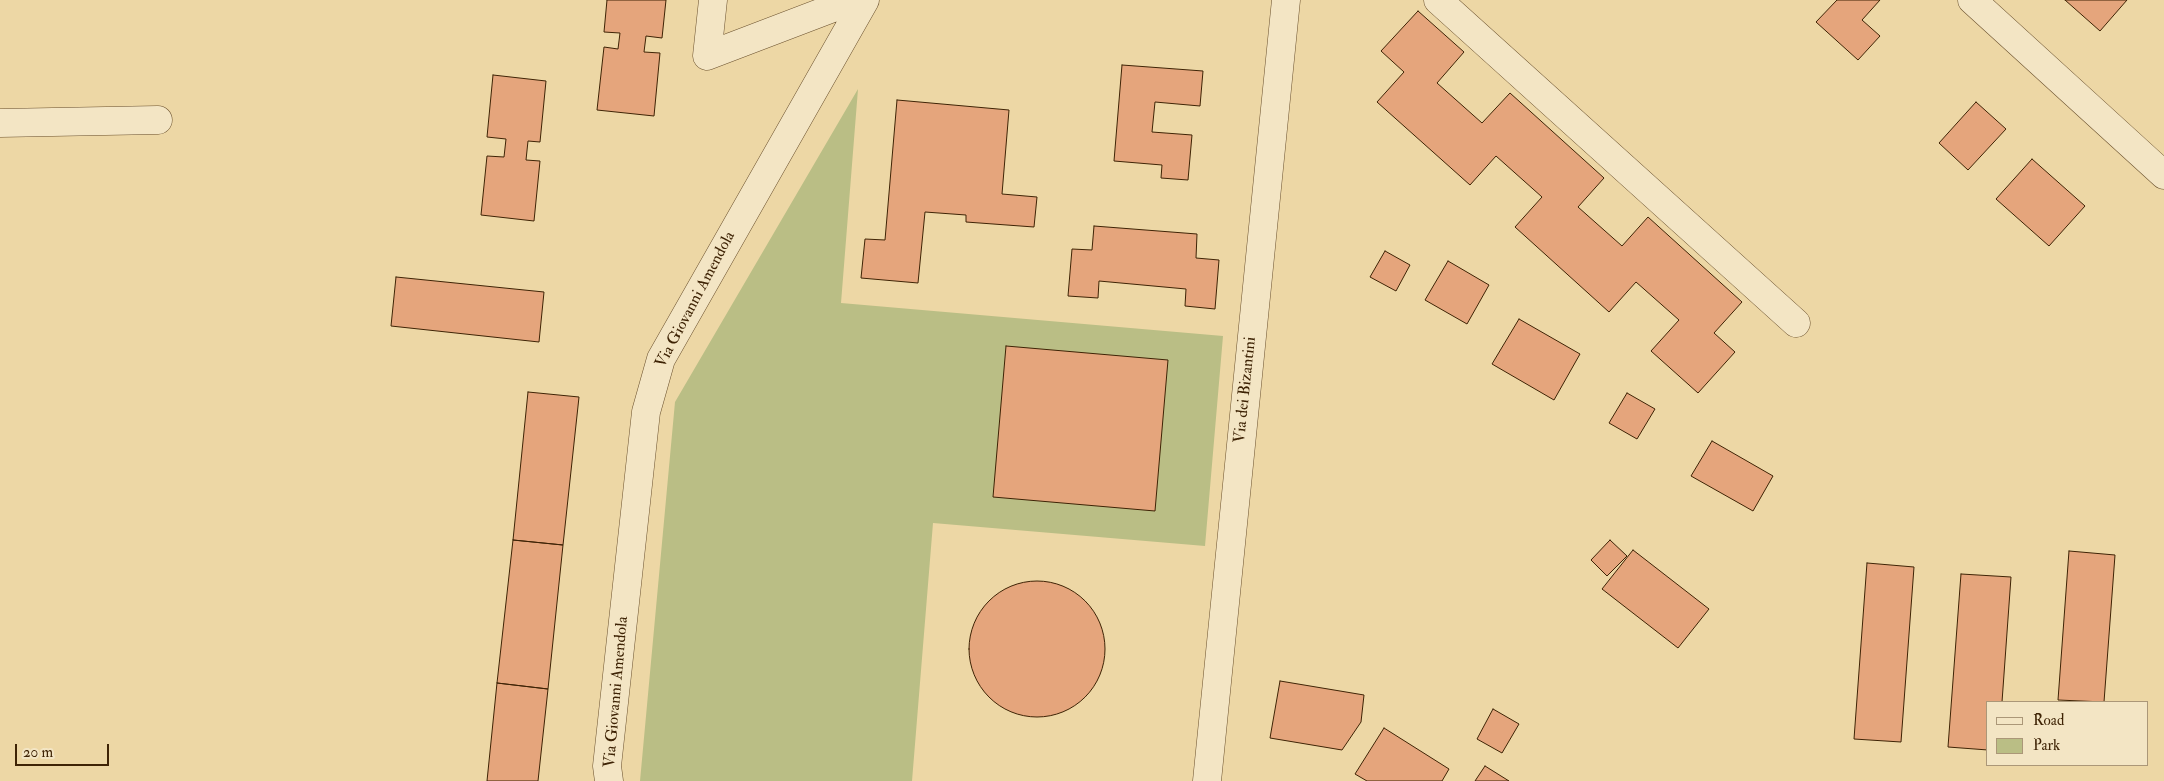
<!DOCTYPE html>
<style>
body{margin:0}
#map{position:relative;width:2164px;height:781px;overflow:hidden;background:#edd7a5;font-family:"IM FELL Double Pica",serif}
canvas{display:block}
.legend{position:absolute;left:1986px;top:701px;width:162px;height:65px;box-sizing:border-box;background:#f3e5c4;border:1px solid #ab9778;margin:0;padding:6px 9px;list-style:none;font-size:15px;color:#3e2305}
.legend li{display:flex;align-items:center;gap:10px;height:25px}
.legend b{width:25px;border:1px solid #ab9778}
.scale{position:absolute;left:15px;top:744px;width:94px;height:22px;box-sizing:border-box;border:2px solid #3e2305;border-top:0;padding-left:6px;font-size:15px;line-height:18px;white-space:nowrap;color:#3e2305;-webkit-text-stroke:4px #f3e5c4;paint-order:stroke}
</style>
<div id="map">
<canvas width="2164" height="781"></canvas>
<ul class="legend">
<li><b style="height:6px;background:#f3e5c4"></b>Road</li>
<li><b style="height:14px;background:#babe85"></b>Park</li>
</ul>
<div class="scale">20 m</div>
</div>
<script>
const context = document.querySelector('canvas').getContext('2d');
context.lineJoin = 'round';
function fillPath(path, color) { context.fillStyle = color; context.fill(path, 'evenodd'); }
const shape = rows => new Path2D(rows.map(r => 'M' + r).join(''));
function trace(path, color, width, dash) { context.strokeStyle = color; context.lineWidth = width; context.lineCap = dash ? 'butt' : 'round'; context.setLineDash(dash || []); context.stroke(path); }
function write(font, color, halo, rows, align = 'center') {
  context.font = font + ' "IM FELL Double Pica",serif'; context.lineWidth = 4; context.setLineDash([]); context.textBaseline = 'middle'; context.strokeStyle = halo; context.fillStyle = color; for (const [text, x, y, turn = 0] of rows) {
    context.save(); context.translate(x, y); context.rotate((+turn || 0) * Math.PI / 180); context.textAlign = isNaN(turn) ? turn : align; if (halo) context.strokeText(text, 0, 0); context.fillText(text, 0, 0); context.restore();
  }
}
const green = shape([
 [858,89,841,303,1223,336,1205,546,933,523,912,781,640,781,675,402]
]);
const building = shape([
 [607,0,666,0,662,38,646,36,644,52,660,53,654,116,597,110,604,47,618,49,620,33,604,32,607,0],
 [1837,0,1880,0,1862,20,1880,36,1858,60,1816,22,1837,0],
 [2065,0,2127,0,2100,31,2065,0],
 [1418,11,1464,52,1437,83,1482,123,1510,93,1604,178,1578,207,1622,246,1648,217,1742,302,1714,333,1735,352,1698,393,1651,351,1679,320,1636,282,1609,312,1515,227,1542,197,1496,156,1470,185,1377,102,1404,72,1381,51,1418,11],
 [1122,65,1203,71,1200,106,1155,102,1152,132,1192,135,1188,180,1161,178,1162,165,1114,161,1122,65],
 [493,75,546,81,540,142,528,141,526,160,540,161,534,221,481,215,487,156,504,157,506,139,487,137,493,75],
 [897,100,1009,110,1002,194,1037,197,1034,227,966,222,966,215,925,212,918,283,861,278,865,239,885,240,897,100],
 [1976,102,2006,129,1968,170,1939,143,1976,102],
 [2032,159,2085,206,2049,246,1996,199,2032,159],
 [1094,226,1197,234,1196,258,1219,260,1215,309,1185,306,1186,289,1099,281,1098,298,1068,296,1072,249,1092,250,1094,226],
 [1385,251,1410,265,1396,291,1370,277,1385,251],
 [1448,261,1489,285,1467,324,1425,300,1448,261],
 [396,277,544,292,539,342,391,326,396,277],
 [1519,319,1580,354,1554,400,1492,364,1519,319],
 [1006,346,1168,360,1155,511,993,497,1006,346],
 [528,392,579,397,563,545,513,540,528,392],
 [1627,393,1655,409,1637,439,1609,423,1627,393],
 [1712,441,1773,476,1753,511,1691,476,1712,441],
 [513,540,563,545,548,689,497,683,513,540],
 [1610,540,1627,556,1607,576,1591,560,1610,540],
 [1633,550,1709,609,1678,648,1602,589,1633,550],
 [2069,551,2115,555,2104,702,2058,700,2069,551],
 [1867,563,1914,567,1901,742,1854,739,1867,563],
 [1961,574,2011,577,2002,702,1988,702,1988,750,1948,747,1961,574],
 '969 649a68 68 0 1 1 136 0a68 68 0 1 1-136 0Z',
 [1280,681,1364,695,1361,722,1342,750,1270,738,1280,681],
 [497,683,548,689,538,781,487,781,497,683],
 [1493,709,1519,724,1502,753,1477,739,1493,709],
 [1384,728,1449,769,1442,781,1367,781,1355,774,1384,728],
 [1485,766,1509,781,1475,781,1485,766]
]);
const minor = shape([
 [713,0,707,56,854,0],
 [1438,0,1796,323],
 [1972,0,2164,175],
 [0,123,158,120],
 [609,781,607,766,646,412,661,359,865,0],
 [1207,781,1286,0]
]);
const streetNames = [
 ["Via Giovanni Amendola",696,300,-62],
 ["Via dei Bizantini",1246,390,-84],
 ["Via Giovanni Amendola",617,692,-85]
];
fillPath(green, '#babe85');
fillPath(building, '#e5a57c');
trace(building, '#3e2305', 1);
trace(minor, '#6a502d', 29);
trace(minor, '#f3e5c4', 28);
write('16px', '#3e2305', '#f3e5c4', streetNames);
</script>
